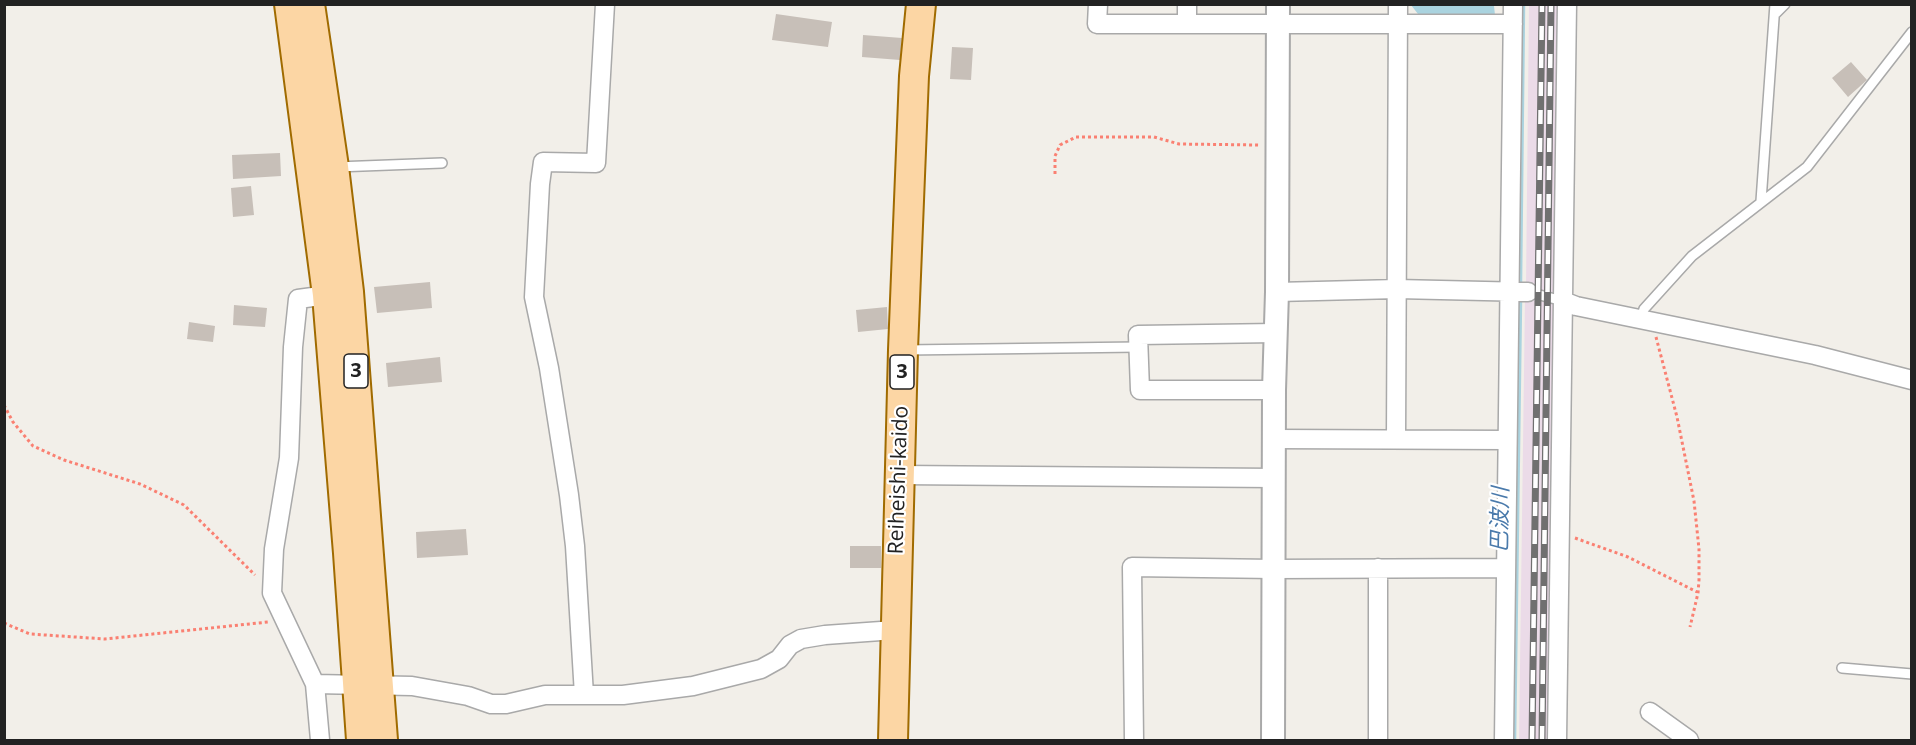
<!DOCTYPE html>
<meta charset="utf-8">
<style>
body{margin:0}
#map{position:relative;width:1916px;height:745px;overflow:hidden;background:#f2efe9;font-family:"Open Sans",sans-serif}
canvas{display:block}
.frame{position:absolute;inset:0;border:6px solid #222;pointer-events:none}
</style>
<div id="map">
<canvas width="1916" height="745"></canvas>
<div class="frame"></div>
</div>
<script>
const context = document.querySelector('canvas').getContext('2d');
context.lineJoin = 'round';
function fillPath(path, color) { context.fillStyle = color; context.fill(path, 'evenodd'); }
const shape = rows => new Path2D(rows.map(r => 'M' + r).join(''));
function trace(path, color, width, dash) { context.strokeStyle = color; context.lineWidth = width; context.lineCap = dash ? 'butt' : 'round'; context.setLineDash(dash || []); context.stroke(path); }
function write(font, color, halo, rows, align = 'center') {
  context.font = font + ' "Open Sans","Noto Sans JP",sans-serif'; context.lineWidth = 4.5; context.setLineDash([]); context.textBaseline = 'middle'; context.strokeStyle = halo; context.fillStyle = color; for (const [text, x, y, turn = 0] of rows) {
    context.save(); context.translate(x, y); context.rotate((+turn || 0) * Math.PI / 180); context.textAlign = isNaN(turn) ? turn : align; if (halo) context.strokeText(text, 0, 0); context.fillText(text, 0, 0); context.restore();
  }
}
const industrial = shape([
 [1529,5,1558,5,1556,294,1533,290,1526,284],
 [1525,298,1553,304,1557,307,1550,740,1519,740]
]);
const water = shape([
 [1411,5,1506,4,1506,5,1494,6,1495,15,1418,14]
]);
const stream = shape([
 [1520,282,1523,4],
 [1514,740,1520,300]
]);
const building = shape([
 [776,14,832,22,828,47,772,40],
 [863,35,902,38,900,60,862,57],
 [952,47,973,48,971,80,950,79],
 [1851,62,1867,80,1848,97,1832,78],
 [280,153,281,176,233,179,232,155],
 [251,186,254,215,233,217,231,188],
 [430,282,432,308,377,313,374,287],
 [234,305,267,308,265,327,233,325],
 [887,307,888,329,858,332,856,310],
 [189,322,215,326,213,342,187,339],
 [440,357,442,382,388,387,386,363],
 [466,529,468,555,417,558,416,532],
 [850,546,881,546,881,568,850,568]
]);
const path = shape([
 [1055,174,1055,156,1060,145,1076,137,1154,137,1179,144,1259,145],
 [1656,337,1677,417,1694,501,1699,549,1699,580,1698,593,1690,627],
 [4,405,13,422,33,446,64,460,140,484,184,505,255,575],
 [1575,538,1628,557,1697,592],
 [4,623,30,634,105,639,268,622]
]);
const service = shape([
 [1776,13,1785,4],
 [336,167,442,163],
 [1761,201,1775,4],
 [1528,292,1563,301],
 [1641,319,1644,309,1692,256,1807,167,1912,32],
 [905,350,1139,347],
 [1842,668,1912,674]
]);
const minor = shape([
 [1098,4,1097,24,1513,24],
 [1187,4,1187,23],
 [1277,292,1397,289,1528,292],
 [1563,301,1576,306,1815,355,1912,380],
 [1274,390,1140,390,1138,335,1276,333],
 [1274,439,1506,440],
 [1396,439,1398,4],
 [899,475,1275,478],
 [315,684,412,686,468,696,491,704,506,704,545,695,623,695,693,686,761,669,779,659,790,645,801,639,825,635,895,630],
 [584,695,575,546,569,495,549,368,534,297,540,184,543,162,596,163,605,4],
 [1650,712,1689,740],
 [320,740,315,684,272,593,274,549,289,458,293,347,298,299,335,294],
 [1134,740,1132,567,1274,569,1505,568],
 [1378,740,1378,568],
 [1504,740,1513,4],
 [1557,740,1567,4]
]);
const tertiary = shape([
 [1273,740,1274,390,1277,292,1278,4]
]);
const primary = shape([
 [289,4,327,295,348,553,361,740],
 [310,4,334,167,349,292,383,740],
 [893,740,903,350,914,76,921,4]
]);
const rail = shape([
 [1532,740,1542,4],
 [1542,740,1551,4]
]);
const shields = [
 [356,371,24],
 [902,372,24]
];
const shieldNames = [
 ["3",356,371],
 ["3",902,372]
];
const streetNames = [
 ["Reiheishi-kaido",899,480,-88]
];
const waterNames = [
 ["巴波川",1501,520,-89]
];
fillPath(industrial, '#ebdbe8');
fillPath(water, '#aad3df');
trace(stream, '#aad3df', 4.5);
fillPath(building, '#c7bfb8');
trace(service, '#a9a9a9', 12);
trace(minor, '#a9a9a9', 21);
trace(tertiary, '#a9a9a9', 26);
trace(primary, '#a06b00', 32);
trace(path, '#fa8072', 3, [3, 3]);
trace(service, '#fff', 9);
trace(minor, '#fff', 18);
trace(tertiary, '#fff', 22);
trace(primary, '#fcd6a4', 28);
trace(rail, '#707070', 7);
trace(rail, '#fff', 4.5, [14]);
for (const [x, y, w] of shields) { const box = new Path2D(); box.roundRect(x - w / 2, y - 17, w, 34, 4.5); context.fillStyle = '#fff'; context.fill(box); trace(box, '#222', 1.5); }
write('bold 20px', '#222', null, shieldNames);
write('21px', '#222', '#fff', streetNames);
write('italic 22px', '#4a7aab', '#fff', waterNames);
</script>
